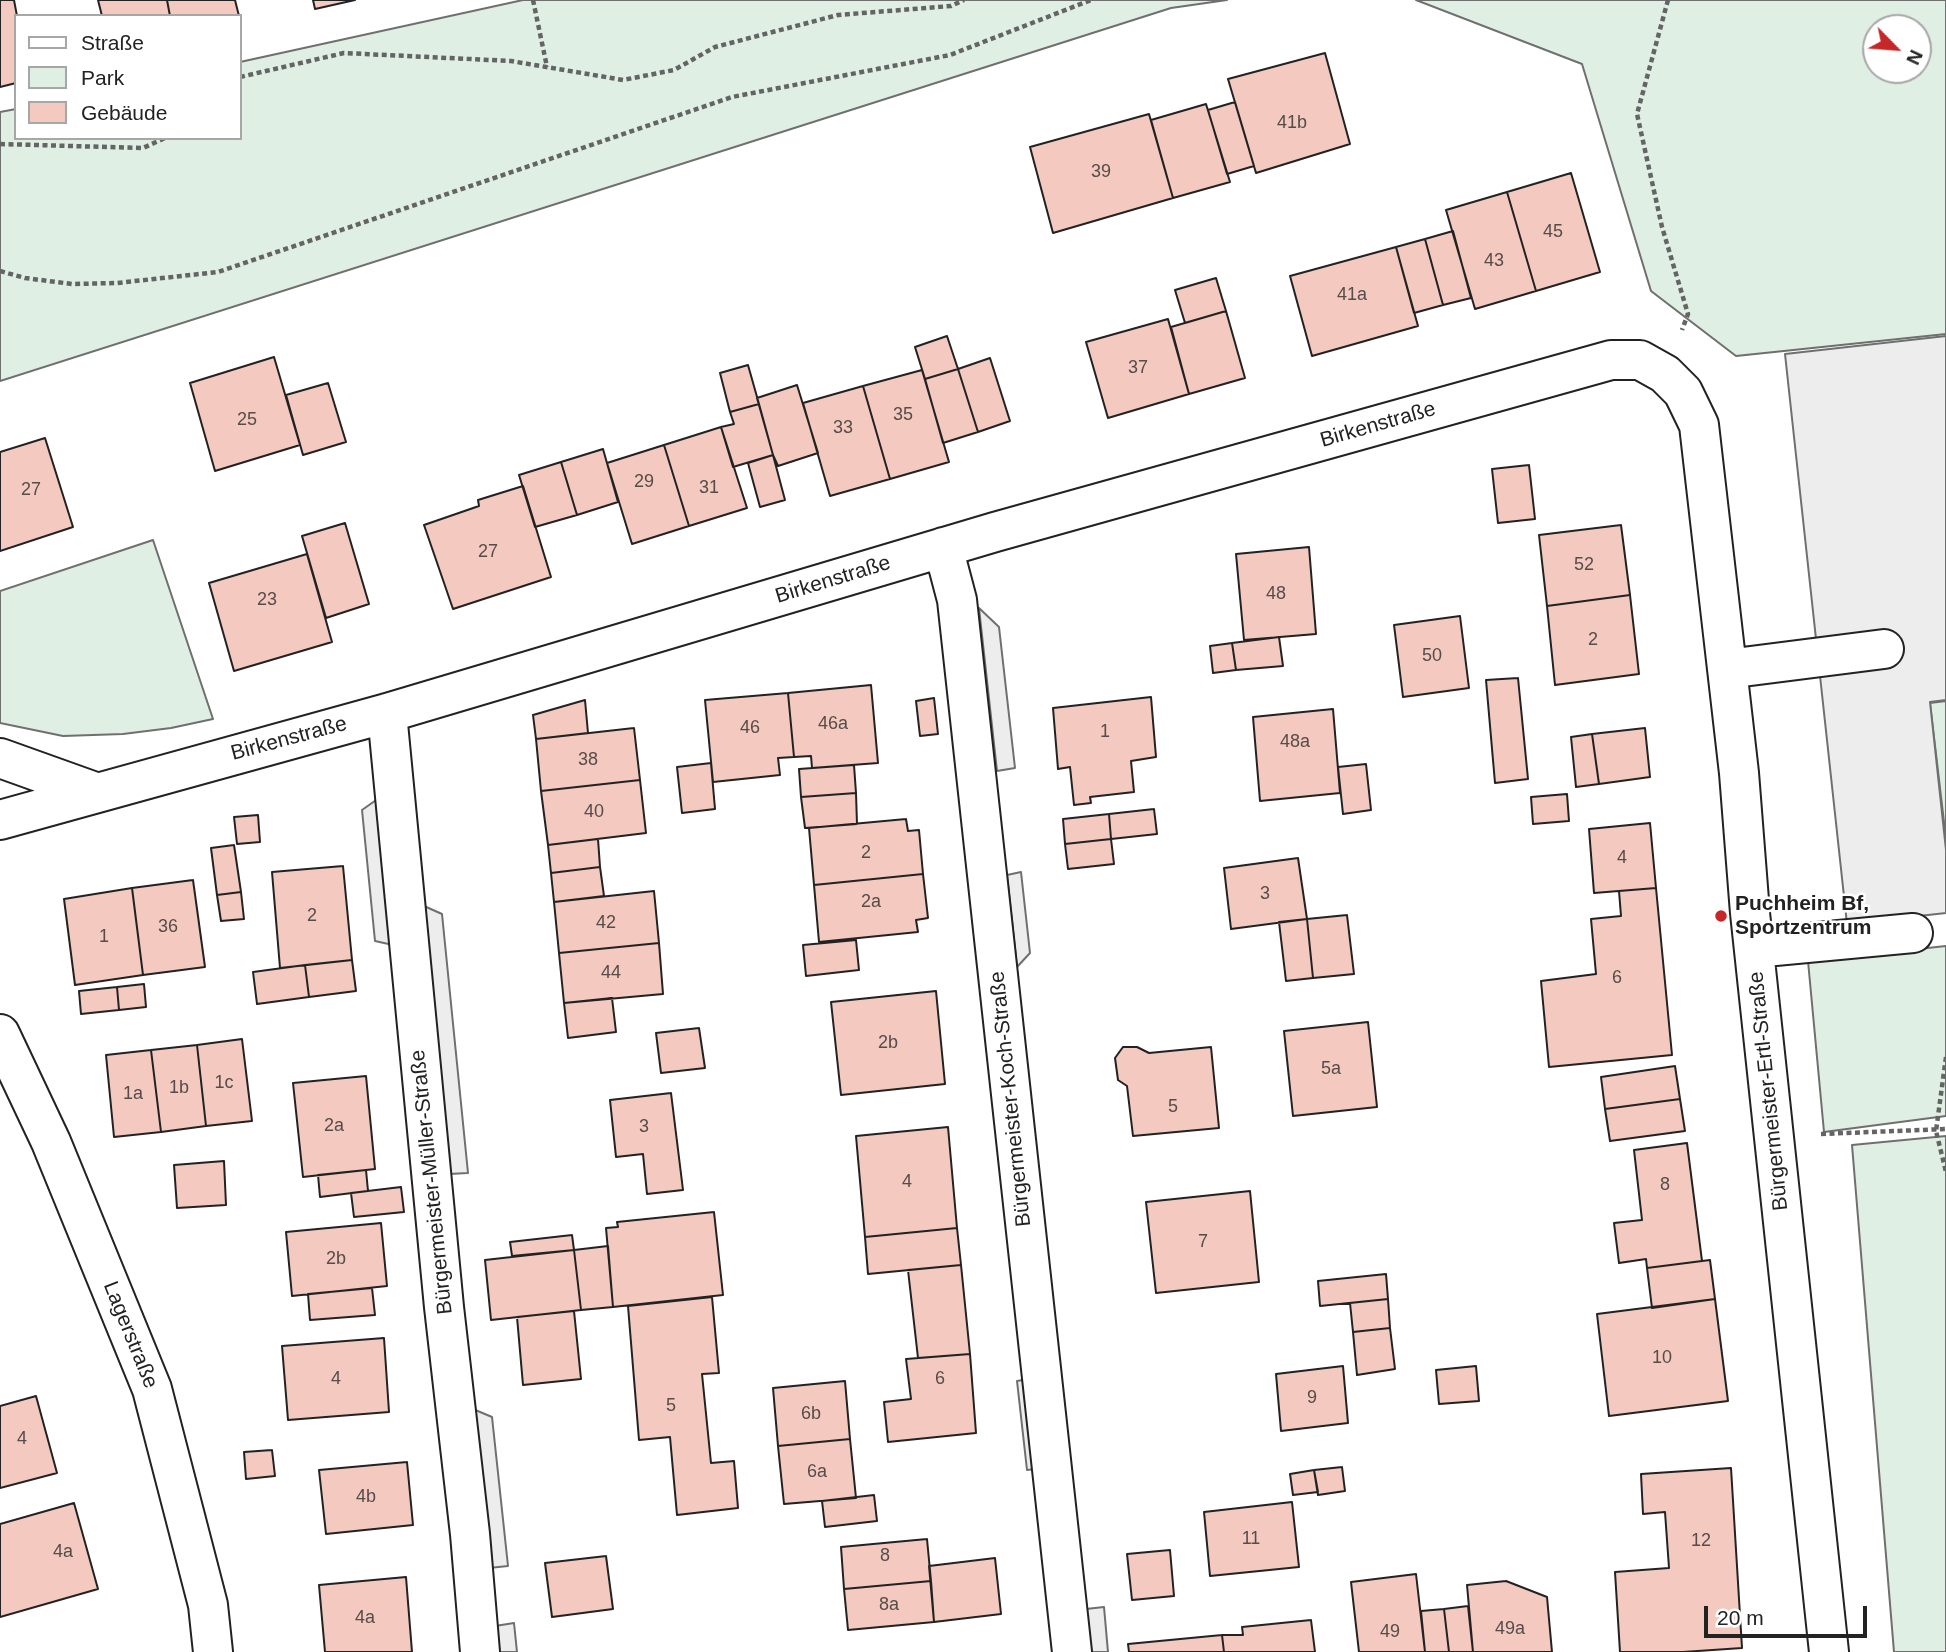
<!DOCTYPE html>
<meta charset="utf-8">
<style>
body{margin:0}
#map{position:relative;width:1946px;height:1652px;overflow:hidden;background:#fff;font-family:Arial,sans-serif}
canvas{display:block}
.legend{position:absolute;left:14px;top:14px;width:228px;height:126px;box-sizing:border-box;background:#fff;border:2px solid #a7a7a7;margin:0;padding:9px 12px;list-style:none;font-size:21px;color:#222}
.legend li{display:flex;align-items:center;gap:14px;height:35px}
.legend b{width:35px;border:2px solid #a7a7a7}
.north{position:absolute;left:1862px;top:14px;width:70px;height:70px;box-sizing:border-box;background:#fff;border:2px solid #a7a7a7;border-radius:50%;rotate:115deg;font-size:19px;font-weight:700;line-height:28px;text-align:center;color:#222}
.north::after{content:'';display:block;margin:auto;width:24px;height:32px;background:#c62828;clip-path:polygon(50% 0,100% 100%,50% 72%,0 100%)}
.scale{position:absolute;left:1704px;top:1606px;width:163px;height:32px;box-sizing:border-box;border:4px solid #222;border-top:0;padding-left:9px;font-size:21px;line-height:24px;white-space:nowrap;color:#222;-webkit-text-stroke:5px #fff;paint-order:stroke}
</style>
<div id="map">
<canvas width="1946" height="1652"></canvas>
<ul class="legend">
<li><b style="height:9px;background:#fff"></b>Straße</li>
<li><b style="height:19px;background:#e0efe3"></b>Park</li>
<li><b style="height:19px;background:#f3c9c0"></b>Gebäude</li>
</ul>
<div class="north">N</div>
<div class="scale">20 m</div>
</div>
<script>
const context = document.querySelector('canvas').getContext('2d');
context.lineJoin = 'round';
function fillPath(path, color) { context.fillStyle = color; context.fill(path, 'evenodd'); }
const shape = rows => new Path2D(rows.map(r => 'M' + r).join(''));
function trace(path, color, width, dash) { context.strokeStyle = color; context.lineWidth = width; context.lineCap = dash ? 'butt' : 'round'; context.setLineDash(dash || []); context.stroke(path); }
function write(font, color, halo, rows, align = 'center') {
  context.font = font + ' Arial,sans-serif'; context.lineWidth = 5; context.setLineDash([]); context.textBaseline = 'middle'; context.strokeStyle = halo; context.fillStyle = color; for (const [text, x, y, turn = 0] of rows) {
    context.save(); context.translate(x, y); context.rotate((+turn || 0) * Math.PI / 180); context.textAlign = isNaN(turn) ? turn : align; if (halo) context.strokeText(text, 0, 0); context.fillText(text, 0, 0); context.restore();
  }
}
const green = shape([
 [523,0,1227,0,1171,8,0,381,0,112,16,109,16,138,240,138,240,62,523,0],
 [1416,0,1946,0,1946,334,1736,356,1651,291,1582,64,1416,0],
 [1918,28,1918,70,1876,70,1876,28,1918,28],
 [153,540,213,719,171,728,123,734,63,736,0,723,0,591,153,540],
 [1946,701,1946,839,1930,703,1946,701],
 [1946,946,1946,1116,1824,1132,1808,961,1946,946],
 [1946,1136,1946,1652,1894,1652,1852,1145,1946,1136]
]);
const parking = shape([
 [1946,336,1946,700,1930,702,1946,850,1946,913,1847,924,1785,354,1946,336],
 [979,608,999,627,1015,768,997,771,979,608],
 [379,798,393,945,375,941,362,810,379,798],
 [1021,872,1030,953,1017,967,1007,875,1021,872],
 [424,906,442,914,468,1173,449,1174,424,906],
 [1034,1378,1044,1468,1027,1470,1017,1381,1034,1378],
 [473,1409,492,1417,508,1566,489,1568,473,1409],
 [1104,1607,1108,1652,1091,1652,1086,1609,1104,1607],
 [514,1623,517,1652,499,1652,495,1626,514,1623]
]);
const building = shape([
 [0,0,14,0,17,16,16,83,0,87,0,0],
 [98,0,167,0,170,16,102,16,98,0],
 [167,0,235,0,239,16,170,16,167,0],
 [313,0,355,0,315,9,313,0],
 [1325,53,1350,144,1256,173,1228,79,1325,53],
 [1235,102,1254,166,1227,174,1208,110,1235,102],
 [1206,104,1230,182,1173,198,1151,120,1206,104],
 [1149,114,1173,198,1053,233,1030,147,1149,114],
 [1571,173,1600,272,1536,291,1507,192,1571,173],
 [1507,192,1536,291,1475,309,1446,210,1507,192],
 [1453,231,1471,298,1443,305,1425,239,1453,231],
 [1425,239,1443,305,1414,313,1396,247,1425,239],
 [1396,247,1418,326,1312,356,1290,276,1396,247],
 [1216,278,1226,311,1185,323,1175,290,1216,278],
 [1226,311,1245,378,1189,394,1171,327,1226,311],
 [1168,319,1189,394,1108,418,1086,342,1168,319],
 [947,336,958,369,925,379,915,347,947,336],
 [274,357,300,445,215,471,190,383,274,357],
 [990,358,1010,421,978,432,958,369,990,358],
 [748,365,759,404,730,412,720,373,748,365],
 [958,369,978,432,943,443,925,379,958,369],
 [922,370,949,462,890,479,863,386,922,370],
 [328,383,346,442,303,455,286,395,328,383],
 [797,385,818,453,778,466,773,455,757,398,797,385],
 [863,386,890,479,830,496,803,403,863,386],
 [759,404,773,455,733,467,721,427,734,424,730,412,759,404],
 [721,427,747,508,689,526,664,445,721,427],
 [45,438,73,527,0,551,0,452,45,438],
 [664,445,689,526,632,544,607,463,664,445],
 [603,449,618,502,577,515,561,462,603,449],
 [773,455,785,500,760,507,748,463,773,455],
 [561,462,577,515,535,527,519,475,561,462],
 [1529,465,1535,519,1498,523,1492,469,1529,465],
 [523,486,551,577,453,609,424,525,479,506,478,500,523,486],
 [345,523,369,604,326,618,302,536,345,523],
 [1621,525,1630,595,1547,606,1539,535,1621,525],
 [1309,547,1316,634,1244,640,1236,554,1309,547],
 [307,554,332,642,234,671,209,583,307,554],
 [1630,595,1639,674,1555,685,1547,606,1630,595],
 [1460,616,1469,688,1403,697,1394,625,1460,616],
 [1279,637,1283,666,1236,670,1232,643,1279,637],
 [1232,643,1236,670,1213,673,1210,646,1232,643],
 [1518,678,1528,779,1495,783,1486,680,1518,678],
 [871,685,878,763,812,768,811,756,794,757,788,693,871,685],
 [788,693,794,757,778,758,780,775,713,782,705,700,788,693],
 [1151,697,1156,757,1131,761,1134,792,1090,797,1091,803,1074,805,1070,767,1058,769,1053,708,1151,697],
 [934,698,938,734,920,736,916,701,934,698],
 [585,700,588,733,536,739,533,715,585,700],
 [1333,709,1340,793,1260,801,1253,717,1333,709],
 [634,728,640,780,541,791,536,739,634,728],
 [1645,728,1650,777,1599,784,1592,734,1645,728],
 [1592,734,1599,784,1576,787,1571,737,1592,734],
 [711,763,715,809,682,813,677,767,711,763],
 [1366,764,1371,810,1343,814,1338,767,1366,764],
 [854,765,856,793,801,797,799,769,854,765],
 [640,780,646,833,548,845,541,791,640,780],
 [856,793,857,824,805,828,801,797,856,793],
 [1567,794,1569,821,1533,824,1531,797,1567,794],
 [1154,809,1157,834,1111,839,1109,814,1154,809],
 [1109,814,1111,839,1065,844,1063,819,1109,814],
 [258,815,260,842,237,844,234,817,258,815],
 [906,819,908,831,919,830,923,874,814,885,809,828,906,819],
 [1650,823,1656,888,1594,893,1589,829,1650,823],
 [598,839,600,867,551,873,548,845,598,839],
 [1111,839,1114,864,1068,869,1065,844,1111,839],
 [234,845,241,892,217,895,211,848,234,845],
 [1298,858,1307,919,1231,929,1224,868,1298,858],
 [343,866,352,960,280,968,272,872,343,866],
 [600,867,604,896,554,902,551,873,600,867],
 [923,874,928,918,916,920,918,932,819,942,814,885,923,874],
 [193,880,205,967,143,975,132,888,193,880],
 [132,888,143,975,75,985,64,899,132,888],
 [1656,888,1672,1055,1549,1067,1541,981,1596,974,1591,919,1621,916,1619,891,1656,888],
 [654,891,659,943,559,953,554,902,654,891],
 [241,892,244,919,221,921,217,895,241,892],
 [1347,915,1354,974,1313,978,1307,919,1347,915],
 [1307,919,1313,978,1286,981,1279,922,1307,919],
 [856,940,859,970,806,976,803,945,856,940],
 [659,943,663,994,564,1003,559,953,659,943],
 [352,960,356,991,309,997,305,965,352,960],
 [305,965,309,997,257,1004,253,972,305,965],
 [144,984,146,1007,119,1010,117,987,144,984],
 [117,987,119,1010,81,1014,79,991,117,987],
 [936,991,945,1084,841,1095,831,1002,936,991],
 [612,998,616,1032,568,1038,564,1003,612,998],
 [1368,1022,1377,1107,1293,1116,1284,1031,1368,1022],
 [699,1028,705,1068,661,1073,656,1033,699,1028],
 [242,1039,252,1121,206,1126,197,1045,242,1039],
 [197,1045,206,1126,161,1132,151,1050,197,1045],
 [1123,1047,1137,1047,1149,1053,1211,1047,1219,1128,1133,1136,1127,1086,1118,1080,1115,1058,1123,1047],
 [151,1050,161,1132,114,1137,106,1055,151,1050],
 [1675,1066,1680,1099,1605,1109,1601,1077,1675,1066],
 [366,1076,375,1169,303,1177,293,1083,366,1076],
 [671,1093,683,1190,647,1194,643,1154,616,1157,610,1100,671,1093],
 [1680,1099,1685,1131,1610,1141,1605,1109,1680,1099],
 [948,1127,957,1228,865,1237,856,1136,948,1127],
 [1687,1143,1702,1261,1647,1268,1646,1259,1619,1263,1614,1223,1642,1220,1634,1150,1687,1143],
 [224,1161,226,1205,177,1208,174,1165,224,1161],
 [366,1170,368,1191,320,1197,318,1175,366,1170],
 [401,1187,404,1212,354,1217,351,1193,401,1187],
 [1250,1191,1259,1282,1156,1293,1146,1202,1250,1191],
 [714,1212,723,1295,613,1307,606,1228,618,1227,617,1222,714,1212],
 [381,1223,387,1286,292,1296,286,1232,381,1223],
 [957,1228,961,1265,868,1274,865,1237,957,1228],
 [572,1235,574,1250,512,1256,510,1242,572,1235],
 [608,1246,613,1307,581,1310,574,1250,608,1246],
 [574,1250,581,1310,491,1320,485,1260,574,1250],
 [1710,1260,1715,1299,1652,1308,1647,1268,1710,1260],
 [961,1265,970,1354,918,1358,908,1270,961,1265],
 [1386,1274,1388,1299,1320,1306,1318,1281,1386,1274],
 [372,1288,375,1315,310,1320,308,1294,372,1288],
 [712,1297,719,1373,702,1374,711,1463,734,1461,738,1508,677,1515,670,1437,639,1440,628,1306,712,1297],
 [1388,1299,1390,1328,1353,1332,1350,1303,1388,1299],
 [1715,1299,1728,1401,1609,1416,1597,1314,1715,1299],
 [574,1311,581,1379,523,1385,517,1317,574,1311],
 [1390,1328,1395,1369,1357,1375,1353,1332,1390,1328],
 [384,1338,389,1412,288,1420,282,1346,384,1338],
 [970,1354,976,1433,888,1442,884,1402,911,1399,906,1359,970,1354],
 [1343,1366,1348,1423,1281,1431,1276,1374,1343,1366],
 [1476,1366,1479,1401,1439,1404,1436,1370,1476,1366],
 [845,1381,850,1439,778,1446,773,1388,845,1381],
 [36,1396,57,1473,0,1488,0,1406,36,1396],
 [850,1439,856,1498,784,1504,778,1446,850,1439],
 [272,1450,275,1476,246,1479,244,1452,272,1450],
 [407,1462,413,1525,326,1534,319,1470,407,1462],
 [1342,1467,1345,1491,1318,1495,1314,1470,1342,1467],
 [1731,1468,1742,1648,1683,1652,1620,1652,1615,1572,1669,1568,1665,1512,1643,1514,1641,1474,1731,1468],
 [1314,1470,1318,1492,1293,1495,1290,1474,1314,1470],
 [874,1495,877,1521,825,1527,822,1501,874,1495],
 [1292,1502,1299,1567,1210,1576,1204,1512,1292,1502],
 [74,1503,98,1589,0,1617,0,1524,74,1503],
 [927,1539,931,1581,844,1589,841,1547,927,1539],
 [1170,1550,1174,1596,1132,1600,1127,1554,1170,1550],
 [606,1556,613,1609,552,1617,545,1563,606,1556],
 [995,1558,1001,1614,934,1622,929,1566,995,1558],
 [1416,1574,1425,1652,1359,1652,1351,1582,1416,1574],
 [406,1577,412,1652,325,1652,319,1585,406,1577],
 [931,1581,934,1622,848,1630,844,1589,931,1581],
 [1506,1581,1547,1597,1552,1652,1473,1652,1467,1585,1506,1581],
 [1468,1606,1473,1652,1449,1652,1444,1609,1468,1606],
 [1444,1609,1449,1652,1425,1652,1421,1611,1444,1609],
 [1311,1620,1315,1652,1224,1652,1222,1635,1243,1635,1242,1627,1311,1620],
 [1222,1635,1224,1652,1129,1652,1128,1644,1222,1635]
]);
const path = shape([
 [533,0,547,67],
 [1668,0,1637,114,1662,227,1688,314,1682,330],
 [240,77,344,53,511,61,623,80,674,70,715,47,838,15,951,6,964,0],
 [0,144,143,148,165,138],
 [0,271,25,278,72,284,117,283,218,272,732,97,950,55,1091,0],
 [1946,1057,1936,1131,1946,1172],
 [1821,1134,1946,1129]
]);
const minor = shape([
 [943,547,957,600,1072,1652],
 [1727,669,1884,649],
 [387,713,444,1307,470,1534,480,1652],
 [0,758,95,792],
 [0,820,387,713,995,532,1611,360,1640,360,1665,374,1683,392,1699,425,1739,773,1750,913,1829,1652],
 [1754,948,1913,933],
 [0,1034,51,1142,152,1389,208,1605,213,1652]
]);
const markers = [
 [1721,916,7,"#c62828"]
];
const numberNames = [
 ["41b",1292,123],
 ["39",1101,172],
 ["45",1553,232],
 ["43",1494,261],
 ["41a",1352,295],
 ["37",1138,368],
 ["35",903,415],
 ["25",247,420],
 ["33",843,428],
 ["29",644,482],
 ["31",709,488],
 ["27",31,490],
 ["27",488,552],
 ["52",1584,565],
 ["48",1276,594],
 ["23",267,600],
 ["2",1593,640],
 ["50",1432,656],
 ["46a",833,724],
 ["46",750,728],
 ["1",1105,732],
 ["48a",1295,742],
 ["38",588,760],
 ["40",594,812],
 ["2",866,853],
 ["4",1622,858],
 ["3",1265,894],
 ["2a",871,902],
 ["2",312,916],
 ["42",606,923],
 ["36",168,927],
 ["1",104,937],
 ["44",611,973],
 ["6",1617,978],
 ["2b",888,1043],
 ["5a",1331,1069],
 ["1c",224,1083],
 ["1b",179,1088],
 ["1a",133,1094],
 ["5",1173,1107],
 ["2a",334,1126],
 ["3",644,1127],
 ["4",907,1182],
 ["8",1665,1185],
 ["7",1203,1242],
 ["2b",336,1259],
 ["10",1662,1358],
 ["4",336,1379],
 ["6",940,1379],
 ["9",1312,1398],
 ["5",671,1406],
 ["6b",811,1414],
 ["4",22,1439],
 ["6a",817,1472],
 ["4b",366,1497],
 ["11",1251,1539],
 ["12",1701,1541],
 ["4a",63,1552],
 ["8",885,1556],
 ["8a",889,1605],
 ["4a",365,1618],
 ["49a",1510,1629],
 ["49",1390,1632]
];
const streetNames = [
 ["Birkenstraße",1378,425,-16],
 ["Birkenstraße",833,580,-17],
 ["Birkenstraße",289,739,-15],
 ["Bürgermeister-Ertl-Straße",1769,1091,-96],
 ["Bürgermeister-Koch-Straße",1011,1099,-96],
 ["Bürgermeister-Müller-Straße",432,1182,-96],
 ["Lagerstraße",130,1335,68]
];
const poiNames = [
 ["Puchheim Bf,",1735,904],
 ["Sportzentrum",1735,928]
];
fillPath(green, '#e0efe3');
trace(green, '#6f6f6f', 2);
fillPath(parking, '#ededed');
trace(parking, '#6f6f6f', 2);
fillPath(building, '#f3c9c0');
trace(building, '#222', 2);
trace(minor, '#222', 42);
trace(path, '#646464', 4.5, [5, 3.5]);
trace(minor, '#fff', 38);
for (const [x, y, r, color] of markers) { const dot = new Path2D(); dot.arc(x, y, r, 0, 2 * Math.PI); context.fillStyle = color; context.fill(dot); trace(dot, '#fff', 2.5); }
write('18px', '#564c4a', null, numberNames);
write('21px', '#222', '#fff', streetNames);
write('bold 21px', '#222', '#fff', poiNames, 'left');
</script>
